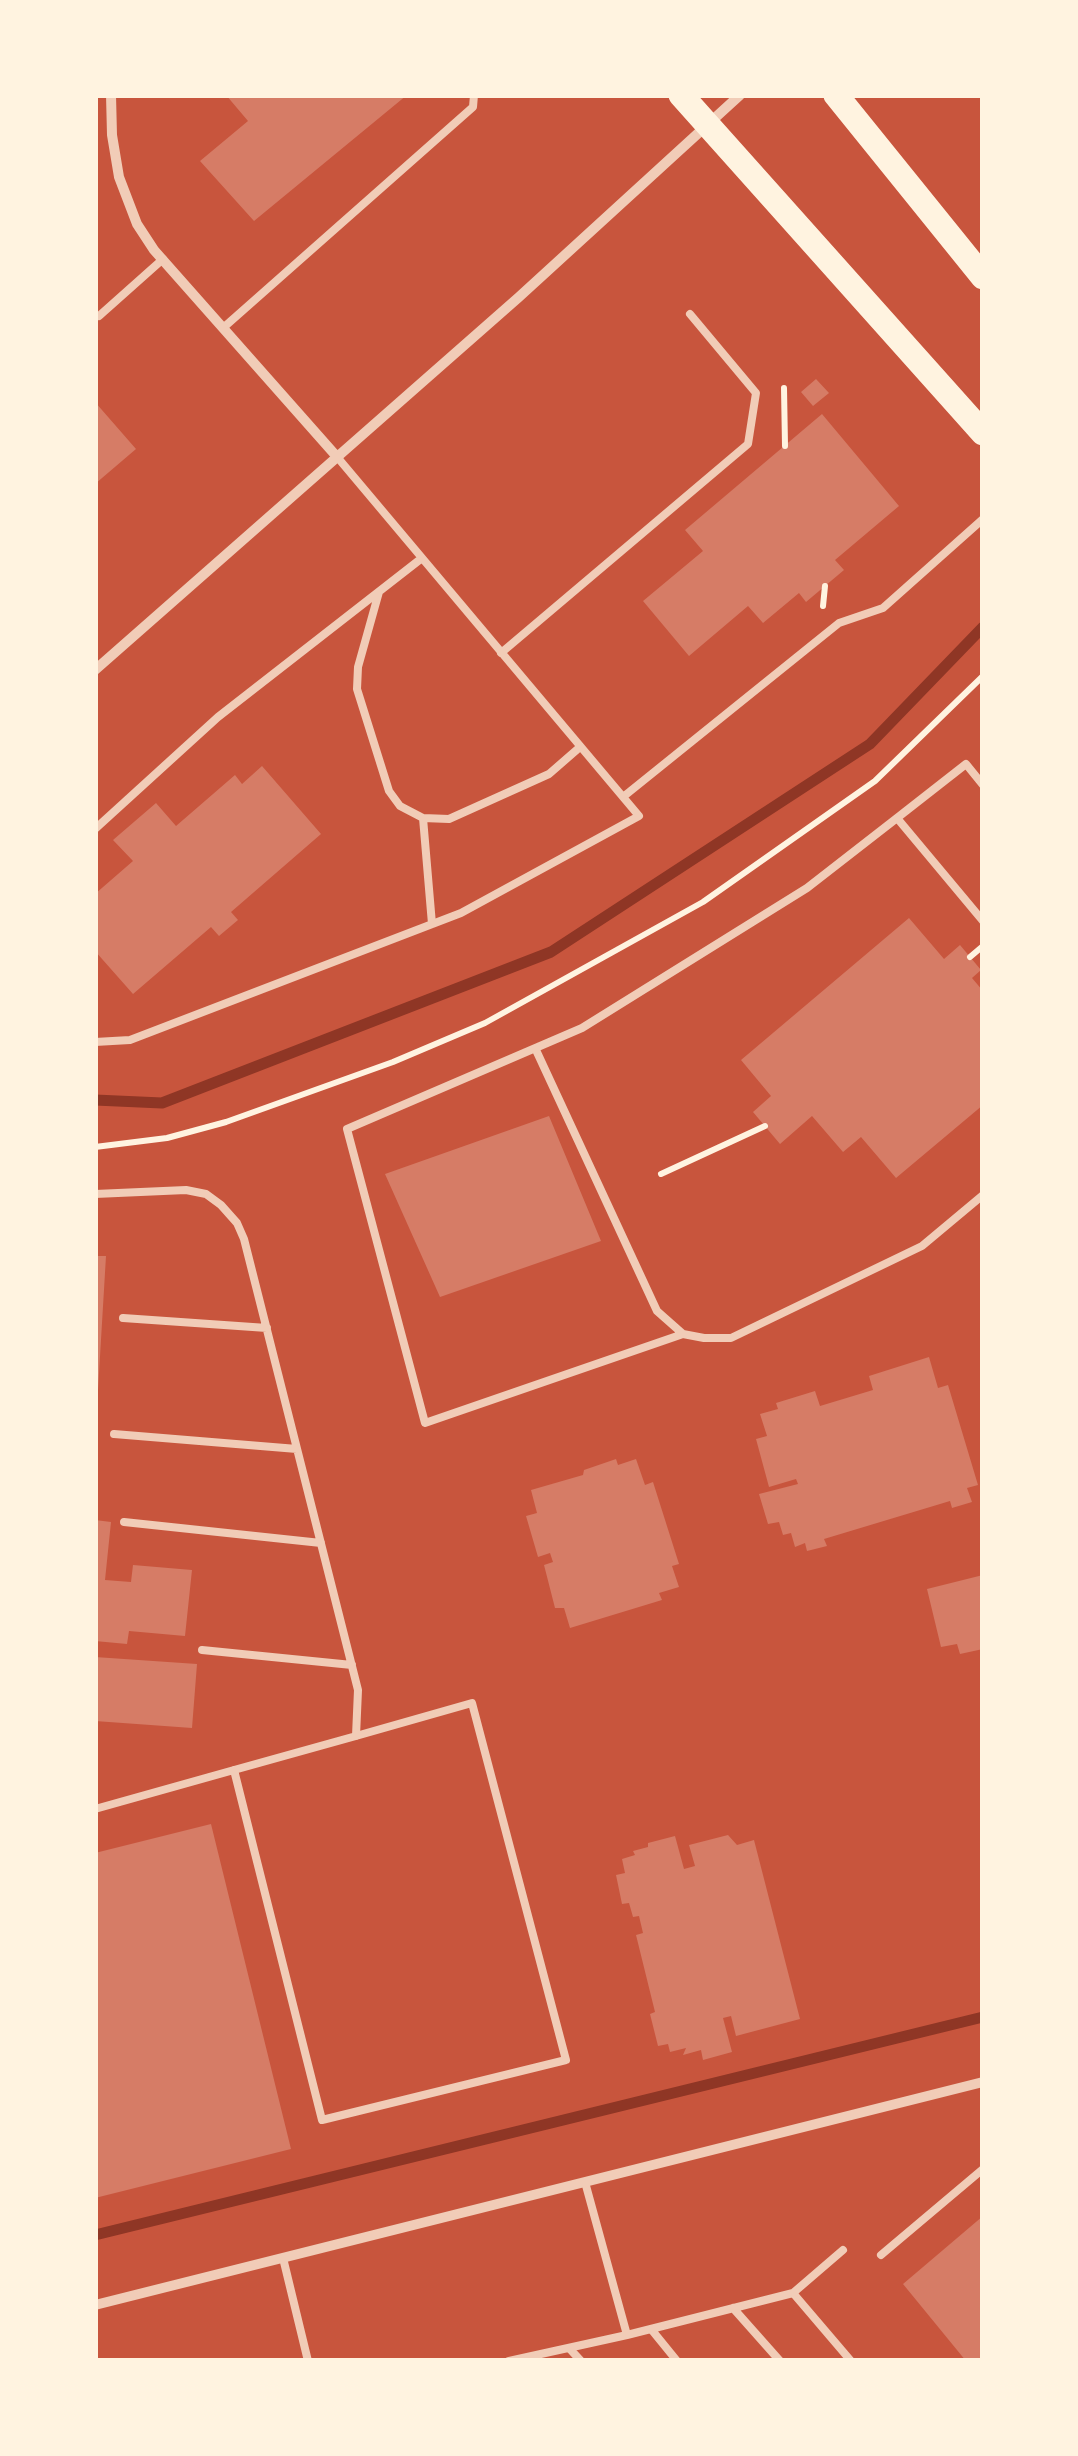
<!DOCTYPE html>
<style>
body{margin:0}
#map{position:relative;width:1078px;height:2456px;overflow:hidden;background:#c8553d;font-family:"Work Sans",sans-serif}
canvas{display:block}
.frame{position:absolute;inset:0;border:98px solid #fff3e0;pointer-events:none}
</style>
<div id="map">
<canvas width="1078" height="2456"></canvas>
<div class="frame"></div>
</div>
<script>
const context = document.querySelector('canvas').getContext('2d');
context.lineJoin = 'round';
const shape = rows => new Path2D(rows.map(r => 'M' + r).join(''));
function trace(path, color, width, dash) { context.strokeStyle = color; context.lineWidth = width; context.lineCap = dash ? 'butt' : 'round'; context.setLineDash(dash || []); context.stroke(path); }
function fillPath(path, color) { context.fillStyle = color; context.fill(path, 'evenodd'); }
const stream = shape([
 [95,1100,162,1103,551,952,870,744,983,627],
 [95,2235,983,2017]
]);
const building = shape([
 [226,95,407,95,254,221,200,161,248,121],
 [816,379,829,393,813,406,801,392],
 [95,402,136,449,95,484],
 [822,414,899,506,835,560,844,570,806,602,799,593,763,623,748,606,689,656,643,601,703,551,685,530],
 [262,766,321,834,231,912,238,920,219,936,211,927,133,994,95,951,95,894,133,861,113,840,156,803,176,826,235,775,242,784],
 [909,918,944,959,960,945,981,970,972,978,983,991,983,1105,896,1178,861,1137,843,1152,812,1116,780,1144,753,1112,771,1096,741,1060],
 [549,1116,601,1241,440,1297,385,1174],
 [95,1256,106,1256,98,1390,95,1390],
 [929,1357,938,1388,948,1385,978,1485,967,1488,972,1502,952,1508,950,1501,824,1539,827,1546,807,1551,805,1543,795,1547,791,1533,783,1535,779,1522,768,1524,759,1494,798,1484,796,1479,769,1487,756,1439,767,1436,760,1414,778,1409,776,1403,815,1391,820,1406,873,1390,869,1376],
 [616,1459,618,1465,636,1459,645,1485,653,1482,679,1564,672,1566,679,1587,659,1593,662,1600,570,1628,564,1608,555,1608,544,1565,553,1562,550,1553,538,1557,526,1516,537,1513,531,1490,583,1475,584,1470],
 [95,1520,111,1522,105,1580,131,1582,133,1565,192,1570,185,1636,129,1631,127,1644,95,1641],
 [983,1575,983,1649,960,1654,957,1644,941,1647,927,1589],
 [95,1657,197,1664,192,1728,95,1721],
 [211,1824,291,2149,95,2198,95,1853],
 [728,1835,737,1845,754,1840,800,2019,736,2036,731,2016,723,2018,732,2052,703,2060,701,2050,683,2055,686,2048,670,2052,668,2044,658,2046,650,2014,655,2012,636,1935,643,1933,639,1916,633,1917,629,1903,622,1904,616,1875,625,1873,622,1859,635,1855,633,1851,648,1847,648,1843,675,1836,684,1869,695,1866,689,1845],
 [983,2216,983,2361,966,2361,903,2284]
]);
const path = shape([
 [784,388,785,446],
 [823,606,825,586],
 [970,957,983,946],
 [95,1147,167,1138,226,1122,393,1062,485,1023,703,902,875,781,983,676],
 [661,1174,765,1126]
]);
const service = shape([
 [99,316,163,259],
 [223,328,473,107,474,95],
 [379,592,358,667,357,689,389,791,400,806,423,818,449,819,549,774,580,747],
 [501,653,748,444,756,393,690,314],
 [623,797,839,623,883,608,983,519],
 [423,818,432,924],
 [897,818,966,764,983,785],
 [95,829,218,717,422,558],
 [95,1042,130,1040,461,913,639,816,338,458],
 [536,1050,657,1311,683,1334,704,1338,731,1338,922,1246,983,1195],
 [95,1194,186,1190,206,1194,221,1205,237,1223,244,1239,358,1690,356,1736],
 [123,1318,267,1328],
 [683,1334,425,1423,347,1129,582,1028,807,888,897,818,983,921],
 [114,1434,297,1449],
 [124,1522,321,1543],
 [202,1650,352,1665],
 [95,1809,234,1770,356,1736,472,1703,566,2060,322,2120,234,1770],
 [881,2255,983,2169],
 [283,2258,308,2361],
 [793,2293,851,2361],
 [733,2308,780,2361],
 [651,2329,677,2361],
 [627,2335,793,2293,843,2250],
 [569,2348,581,2361],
 [509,2361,627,2335,585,2182]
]);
const minor = shape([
 [111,95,112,135,119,177,137,224,154,250,338,458],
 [95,670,519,297,740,95],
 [95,2305,983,2082]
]);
const primary = shape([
 [681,95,983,433],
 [836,95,983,277]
]);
trace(stream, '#8f3625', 11);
fillPath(building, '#d67c66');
trace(path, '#fff3e0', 6);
trace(service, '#f1ccb7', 8);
trace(minor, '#f1ccb7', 10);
trace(primary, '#fff3e0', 25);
</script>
